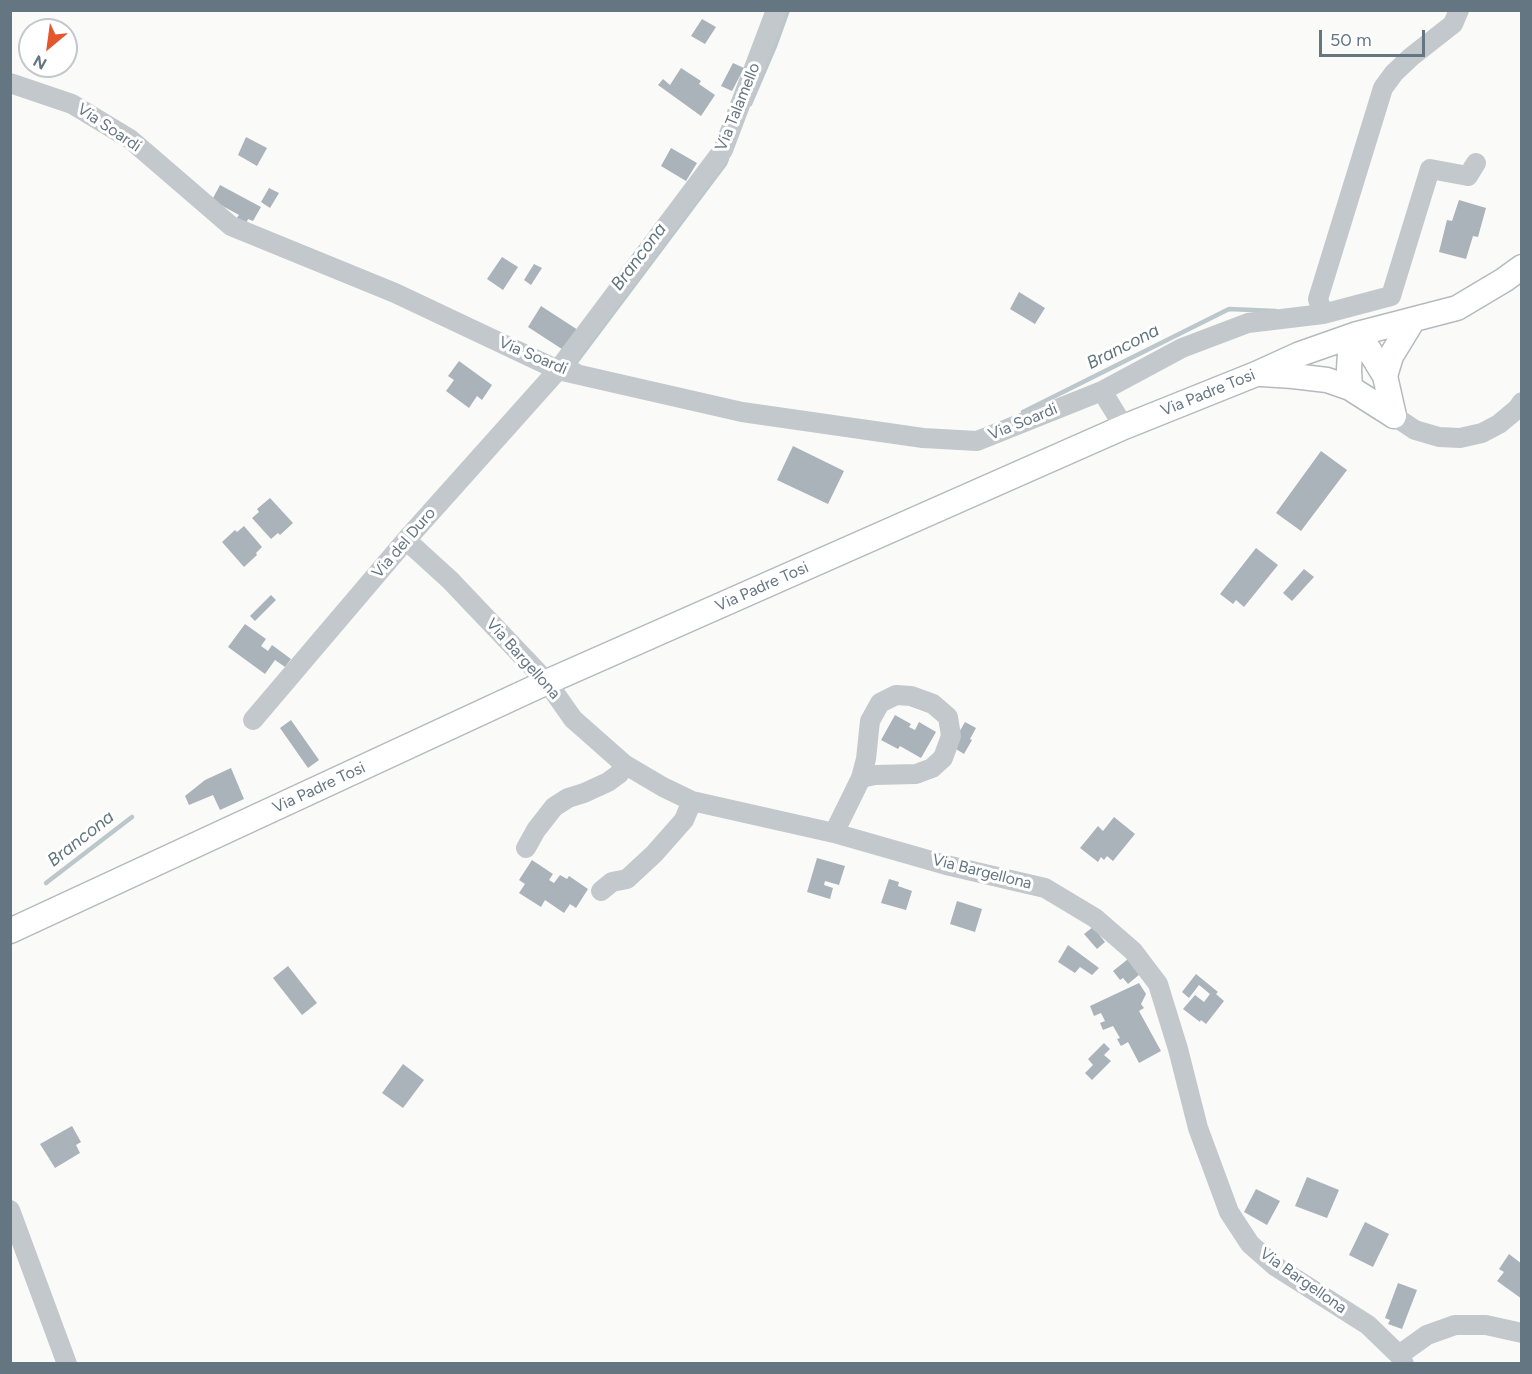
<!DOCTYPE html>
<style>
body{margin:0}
#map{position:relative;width:1532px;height:1374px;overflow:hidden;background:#fafaf8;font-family:Figtree,sans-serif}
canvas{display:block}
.frame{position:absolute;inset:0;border:12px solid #657683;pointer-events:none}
.north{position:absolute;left:18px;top:18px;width:60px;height:60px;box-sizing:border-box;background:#fff;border:2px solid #c1c8cd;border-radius:50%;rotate:209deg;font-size:16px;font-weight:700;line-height:24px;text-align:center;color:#657683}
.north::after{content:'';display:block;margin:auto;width:21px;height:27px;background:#e4572e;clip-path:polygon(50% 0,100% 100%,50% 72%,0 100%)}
.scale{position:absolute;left:1319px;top:30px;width:106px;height:27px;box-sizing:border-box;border:3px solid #657683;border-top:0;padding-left:8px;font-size:18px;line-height:21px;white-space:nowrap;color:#657683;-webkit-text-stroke:4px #fff;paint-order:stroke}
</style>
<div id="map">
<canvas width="1532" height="1374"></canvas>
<div class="frame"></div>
<div class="north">N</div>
<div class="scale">50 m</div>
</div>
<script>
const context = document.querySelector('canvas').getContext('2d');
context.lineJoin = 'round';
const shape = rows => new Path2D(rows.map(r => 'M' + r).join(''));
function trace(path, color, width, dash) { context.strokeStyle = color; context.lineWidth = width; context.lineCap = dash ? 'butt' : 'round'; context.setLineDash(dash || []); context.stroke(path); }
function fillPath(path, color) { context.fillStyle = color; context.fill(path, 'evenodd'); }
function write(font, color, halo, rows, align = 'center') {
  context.font = font + ' Figtree,sans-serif'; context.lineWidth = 6; context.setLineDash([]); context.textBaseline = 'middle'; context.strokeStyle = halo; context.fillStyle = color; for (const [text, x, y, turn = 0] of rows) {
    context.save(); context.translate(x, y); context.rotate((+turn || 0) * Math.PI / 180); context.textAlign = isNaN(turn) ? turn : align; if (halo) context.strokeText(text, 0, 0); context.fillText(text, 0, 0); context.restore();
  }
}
const stream = shape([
 [750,104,775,46,788,10],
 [579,366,574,365,725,164,727,159],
 [1023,412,1229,309,1276,311],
 [46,883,132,817]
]);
const building = shape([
 [702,19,716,27,705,44,691,36],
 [733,63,744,68,732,91,721,86],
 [681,68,701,81,699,84,715,95,701,116,658,85,663,79,670,85],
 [246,137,267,148,257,166,238,155],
 [671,148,697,163,686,181,661,166],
 [220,185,261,207,253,221,248,219,246,224,236,219,239,215,212,200],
 [269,188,279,193,270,208,261,202],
 [1459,200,1486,208,1478,237,1473,236,1466,259,1439,252,1447,220,1452,221],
 [502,257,518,267,503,290,487,279],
 [534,264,542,268,531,285,524,280],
 [1019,292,1045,308,1035,324,1010,309],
 [541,306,578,330,565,351,528,327],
 [459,361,492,385,482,400,477,396,469,408,446,391,454,380,448,376],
 [793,446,844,471,828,504,777,480],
 [1321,451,1347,470,1301,531,1276,513],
 [270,498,293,523,280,535,278,533,271,539,252,518,259,512,257,509],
 [244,526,262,547,256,553,257,555,244,567,222,542,235,530,237,532],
 [1256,548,1278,565,1244,607,1236,600,1233,604,1220,594],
 [1304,569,1314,577,1292,601,1283,593],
 [271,595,276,600,255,621,250,616],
 [245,624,266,639,261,646,268,651,272,645,291,659,285,667,275,660,265,674,228,647],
 [895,715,911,724,909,727,915,730,919,722,936,732,921,758,900,746,898,749,881,740],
 [291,720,319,760,308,768,280,728],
 [965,722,976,728,970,739,972,740,964,754,951,746],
 [231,768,244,799,220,810,213,795,189,805,185,796,205,780],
 [1114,817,1135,834,1113,861,1107,856,1104,860,1101,857,1098,862,1080,848,1098,826,1103,831],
 [817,858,845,866,839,885,825,881,824,885,833,888,830,899,807,892],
 [532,860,553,874,549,880,554,883,560,875,567,879,569,876,588,889,576,908,570,904,564,913,545,900,541,907,519,893,525,884,519,880],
 [889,879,899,882,898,886,912,891,906,910,881,903],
 [957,901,982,909,975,932,950,924],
 [1093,927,1105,942,1097,949,1084,934],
 [1068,945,1099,968,1092,975,1080,967,1075,973,1058,962],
 [1128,959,1140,974,1128,984,1123,978,1120,980,1113,971],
 [288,966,317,1003,302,1015,273,978],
 [1196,974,1218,992,1216,994,1224,1001,1206,1024,1201,1020,1200,1022,1183,1009,1195,995,1204,1002,1210,994,1199,985,1189,998,1182,992],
 [1139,983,1146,994,1141,1004,1144,1008,1139,1011,1161,1051,1139,1063,1128,1042,1121,1046,1117,1039,1120,1038,1113,1026,1103,1030,1100,1023,1105,1021,1101,1013,1094,1016,1090,1006],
 [1104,1043,1110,1049,1104,1055,1111,1061,1092,1080,1085,1073,1093,1065,1088,1059],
 [403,1064,424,1080,403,1108,382,1093],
 [72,1126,81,1142,76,1145,80,1153,55,1168,40,1144],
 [1307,1177,1339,1190,1327,1218,1295,1206],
 [1256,1189,1280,1201,1267,1225,1244,1212],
 [1365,1222,1389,1234,1373,1267,1349,1255],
 [1509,1254,1522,1264,1522,1299,1497,1281,1504,1272,1499,1269],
 [1398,1283,1417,1290,1402,1329,1388,1324,1390,1320,1385,1318]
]);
const minor = shape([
 [10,83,72,104,130,139,231,226,395,293,558,370,742,412,923,438,977,441,1102,391,1124,427],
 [1323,314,1391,296,1430,169,1468,176,1476,163],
 [1102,391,1182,348,1248,323,1323,314,1318,299,1383,88,1394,73,1411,57,1453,24,1459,10],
 [1394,416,1415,430,1439,437,1460,438,1482,433,1499,424,1517,409,1522,402],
 [406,540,450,580,547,682,573,719,624,764,663,787,692,801,834,833,946,865,1045,888,1095,918,1133,951,1158,984,1178,1049,1198,1128,1229,1212,1250,1244,1275,1266,1368,1325,1399,1355,1404,1364],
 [253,720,406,540,558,370,723,150,776,10],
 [834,833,861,778,866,759,870,721,880,703,896,695,911,696,933,704,948,717,951,736,943,758,932,768,916,774,875,775,861,778],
 [526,848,536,830,554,807,568,798,584,793,608,782,619,774,624,764],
 [601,891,612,882,627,879,654,854,684,820,692,801],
 [10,1210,67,1364],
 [1399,1355,1427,1335,1455,1325,1486,1325,1522,1333]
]);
const major = shape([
 [1357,334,1366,345,1385,376,1394,416],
 [1262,374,1293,376,1327,380,1350,388,1394,416],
 [1385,376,1391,356,1413,320],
 [1350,388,1349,370,1350,352,1357,334],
 [10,931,547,682,1124,427,1256,374,1300,354,1357,334,1457,308,1504,280,1522,267]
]);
const streetNames = [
 ["Via Talamello",738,107,-68],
 ["Via Soardi",109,128,34],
 ["Via Soardi",533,356,23],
 ["Via Padre Tosi",1208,393,-22],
 ["Via Soardi",1023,422,-22],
 ["Via del Duro",404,543,-49],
 ["Via Padre Tosi",762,587,-24],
 ["Via Bargellona",523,659,48],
 ["Via Padre Tosi",319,788,-25],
 ["Via Bargellona",982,872,14],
 ["Via Bargellona",1303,1281,35]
];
const waterNames = [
 ["Brancona",639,257,-53],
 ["Brancona",1123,347,-27],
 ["Brancona",81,839,-38]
];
trace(stream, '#bbc7cb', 4.5);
fillPath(building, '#aab3b9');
trace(major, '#b5babe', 27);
trace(minor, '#c3c8cc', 20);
trace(major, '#fff', 24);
write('16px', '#657683', '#fff', streetNames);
write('italic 18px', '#60757c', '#fff', waterNames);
</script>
